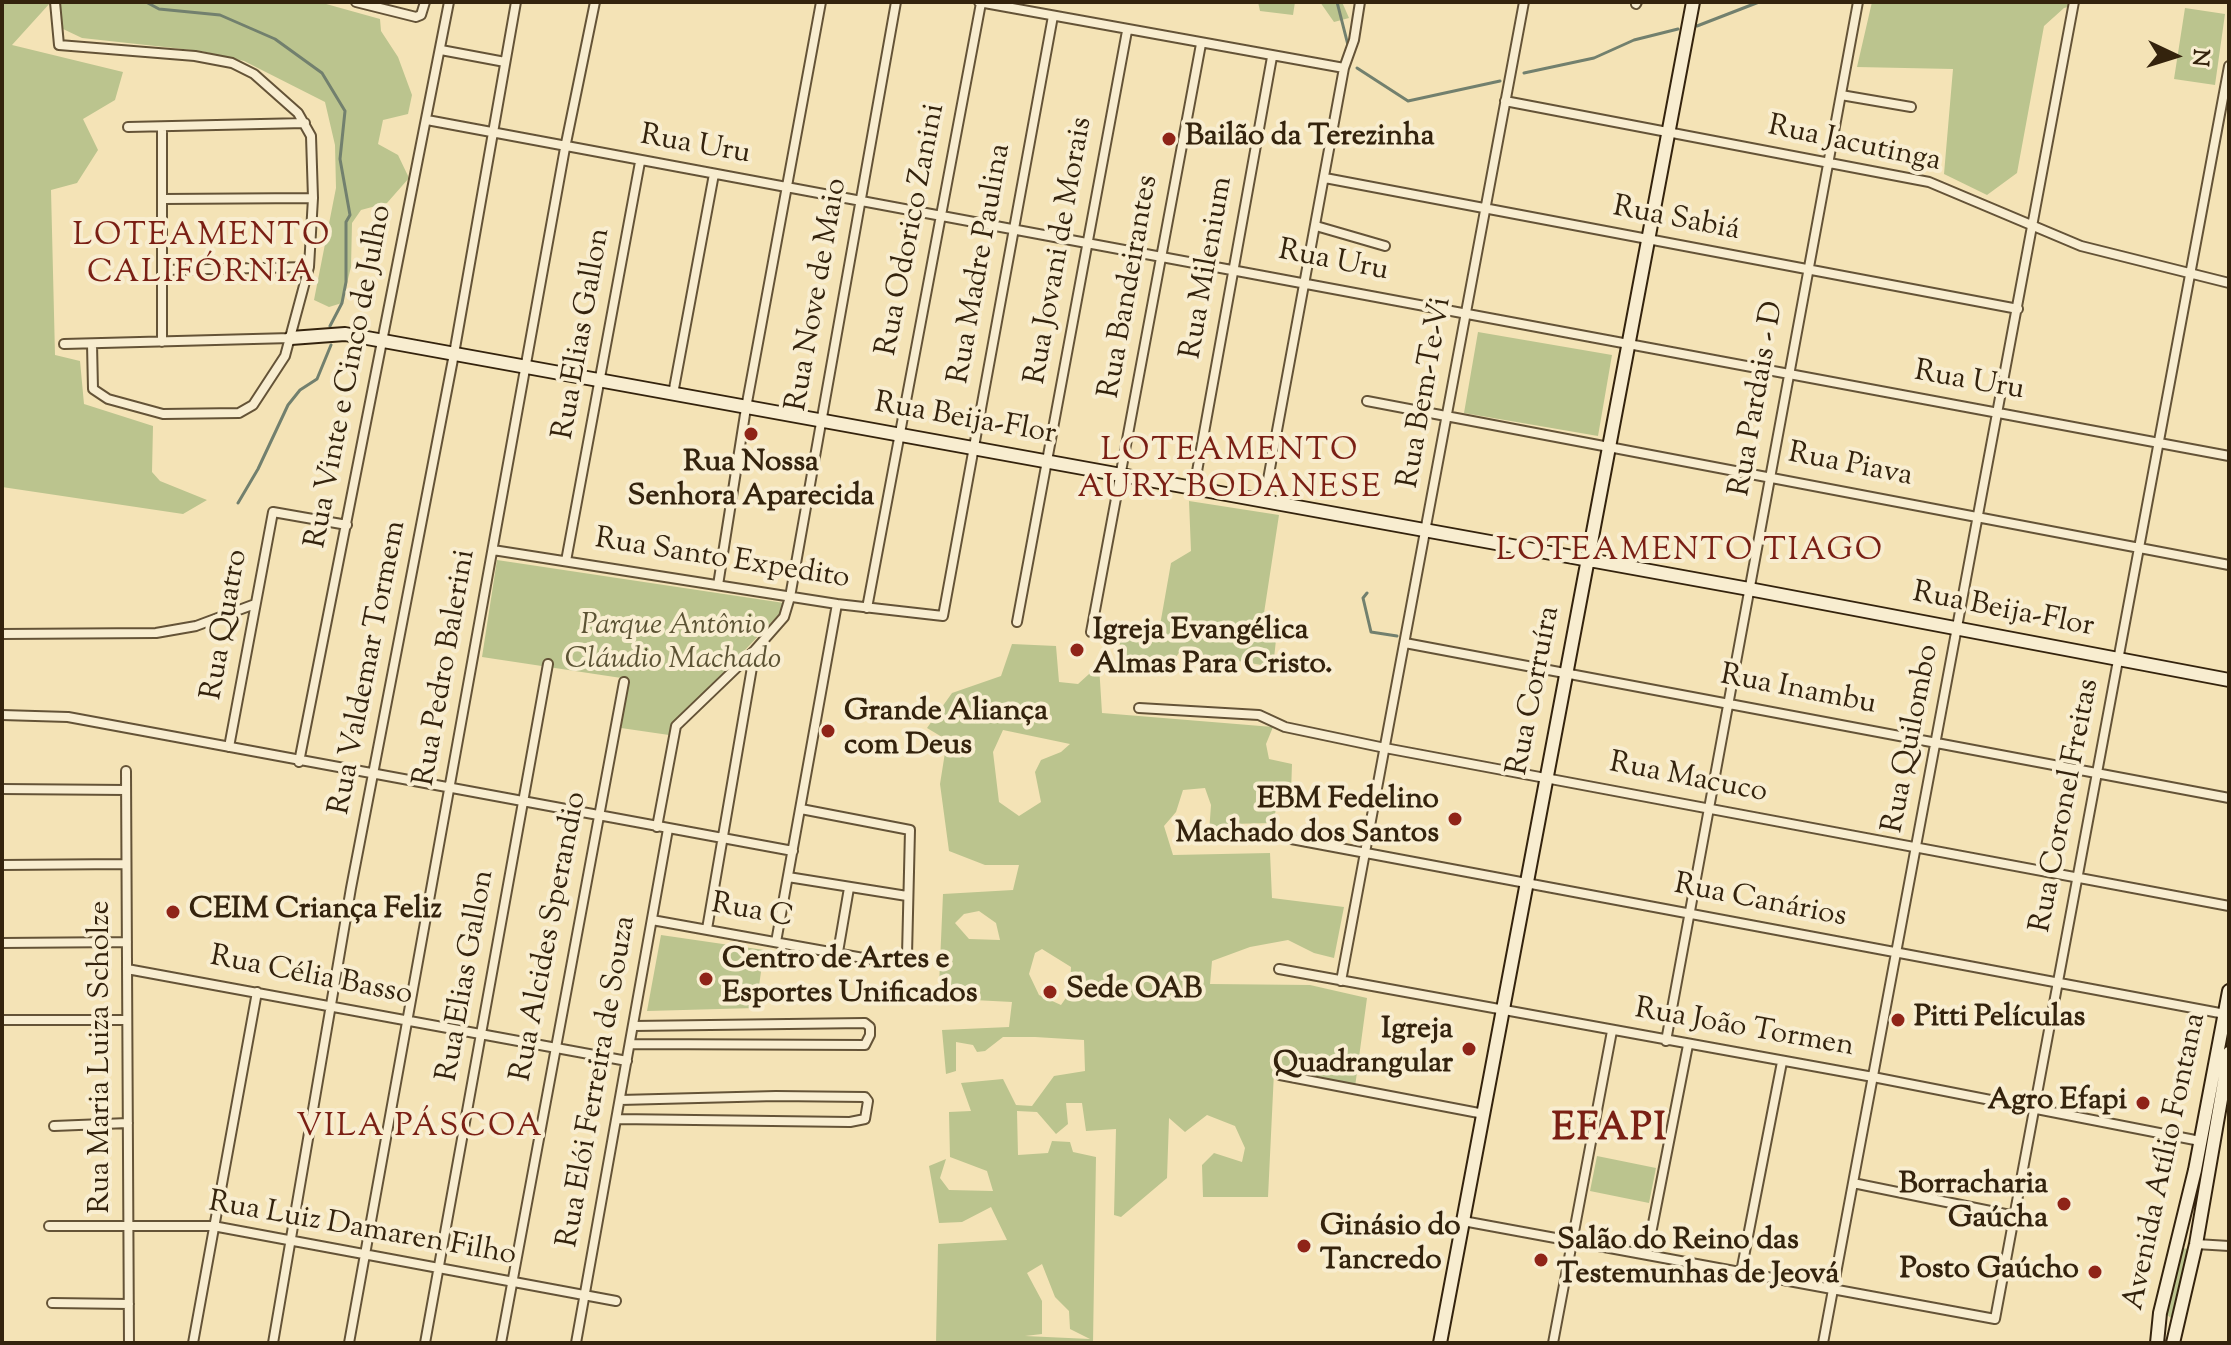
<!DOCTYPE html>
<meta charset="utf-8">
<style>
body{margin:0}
#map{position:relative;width:2231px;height:1345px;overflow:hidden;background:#f4e3b6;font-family:"Sorts Mill Goudy",serif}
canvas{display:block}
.frame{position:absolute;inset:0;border:4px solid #34230d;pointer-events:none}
.north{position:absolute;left:2135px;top:16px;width:80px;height:80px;-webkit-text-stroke:6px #f8edd0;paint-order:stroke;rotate:94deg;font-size:22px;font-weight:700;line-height:32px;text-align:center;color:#34230d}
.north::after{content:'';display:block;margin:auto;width:28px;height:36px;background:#34230d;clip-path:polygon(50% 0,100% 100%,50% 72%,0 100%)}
</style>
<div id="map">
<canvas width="2231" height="1345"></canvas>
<div class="frame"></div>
<div class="north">N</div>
</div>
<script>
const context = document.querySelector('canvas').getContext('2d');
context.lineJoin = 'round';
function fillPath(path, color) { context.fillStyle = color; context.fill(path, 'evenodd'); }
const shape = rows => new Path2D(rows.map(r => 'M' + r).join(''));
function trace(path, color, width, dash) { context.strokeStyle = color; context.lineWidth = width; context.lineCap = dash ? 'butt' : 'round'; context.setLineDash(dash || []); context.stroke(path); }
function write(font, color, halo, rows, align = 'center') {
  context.font = font + ' "Sorts Mill Goudy",serif'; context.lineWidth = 8; context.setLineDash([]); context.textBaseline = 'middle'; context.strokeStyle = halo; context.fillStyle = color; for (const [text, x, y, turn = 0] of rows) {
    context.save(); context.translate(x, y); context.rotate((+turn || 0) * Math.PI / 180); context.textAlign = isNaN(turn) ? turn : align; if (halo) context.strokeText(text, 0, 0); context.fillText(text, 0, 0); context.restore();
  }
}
const green = shape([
 [2,2,51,2,12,45,123,72,115,100,83,119,98,150,77,183,51,190,55,355,80,361,84,404,153,426,152,472,160,481,207,500,183,514,2,487],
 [56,2,319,2,380,19,381,31,398,57,412,95,408,114,383,120,378,144,398,155,409,178,387,203,361,210,352,223,351,267,342,303,329,307,314,300,336,188,335,145,325,102,244,61,201,51,82,38,61,28],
 [1258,2,1295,2,1293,15,1260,11],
 [1320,2,1342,2,1349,18,1334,22],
 [1872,2,2088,2,2064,8,2044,26,2017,173,1987,195,1944,174,1953,69,1857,67],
 [2185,8,2225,14,2215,85,2174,79],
 [1478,332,1612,355,1598,436,1464,413],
 [1189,501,1279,515,1264,613,1277,631,1273,667,1180,651,1171,665,1119,657,1121,629,1159,631,1171,563,1191,551],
 [497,560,784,603,783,610,670,729,669,735,621,728,628,679,482,657],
 [1012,644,1056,646,1059,682,1078,684,1099,665,1102,713,1273,727,1266,744,1269,759,1292,764,1291,793,1281,794,1272,823,1230,824,1209,833,1211,805,1205,788,1183,790,1176,812,1164,826,1173,855,1270,853,1272,898,1344,907,1334,958,1314,953,1288,940,1250,947,1212,961,1210,984,1310,985,1367,998,1355,1087,1300,1072,1274,1072,1268,1197,1203,1197,1202,1165,1214,1153,1242,1162,1245,1148,1235,1126,1207,1115,1185,1132,1169,1118,1167,1178,1121,1217,1114,1215,1116,1129,1086,1131,1082,1103,1066,1103,1068,1124,1056,1134,1037,1112,1017,1111,1018,1155,1048,1153,1052,1141,1070,1142,1073,1152,1096,1157,1093,1343,936,1343,938,1244,1007,1240,991,1207,962,1222,939,1223,929,1166,946,1159,940,1178,949,1190,993,1191,987,1171,950,1157,949,1112,971,1111,961,1083,1003,1079,1016,1105,1032,1106,1054,1076,1085,1071,1084,1040,1035,1037,1003,1037,985,1051,977,1052,973,1045,956,1042,956,1071,946,1074,942,1030,1009,1027,1012,1002,974,1000,972,987,939,986,943,894,1013,890,1019,865,985,865,949,851,940,784,947,740,927,728,952,693,1001,676],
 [1003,730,1070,744,1061,752,1041,760,1035,772,1041,802,1019,816,999,802,993,752],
 [979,911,996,923,1000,940,969,939,955,923,964,914],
 [1042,949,1071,967,1070,992,1061,1005,1039,995,1029,974,1035,953],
 [1042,1264,1055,1297,1069,1311,1070,1329,1090,1339,1025,1336,1042,1334,1042,1301,1027,1273],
 [661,935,764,950,756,1008,647,1011],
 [1597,1156,1656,1168,1649,1203,1590,1191],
 [2181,1248,2189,1249,2171,1318,2166,1314]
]);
const stream = shape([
 [146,2,159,9,220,15,275,39,322,73,345,111,340,159,350,215,346,222,346,282,342,303,330,326],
 [1337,2,1349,49],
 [1697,26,1759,2],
 [1357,68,1408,101,1500,81],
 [1524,73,1594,58,1634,40,1678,29],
 [238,503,258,469,288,405,300,390,317,379,331,345],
 [1367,593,1363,598,1371,632,1397,636]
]);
const street = shape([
 [55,2,59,45,195,56,232,63,254,74,298,113,311,136,313,198,309,267,285,356,253,405,239,413,163,414,108,399,93,389,92,344],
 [356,2,416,17,421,15,425,2],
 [979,2,1344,68],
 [1636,4,1637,2],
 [441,50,505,62],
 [1841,95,1911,107],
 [1505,101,1929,182,2081,246,2229,283],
 [427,120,2229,456],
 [128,127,305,123],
 [1325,178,2018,309],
 [163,199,313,198],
 [1316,226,1385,246],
 [162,270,309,267],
 [162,342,162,128],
 [64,344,291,338],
 [673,394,714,174],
 [1367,401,2229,565],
 [1194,488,1272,57],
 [1264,501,1344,68,1354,40,1360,2],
 [493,550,837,604,943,616,1053,16],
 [566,561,640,162],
 [718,585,746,408,821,2],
 [867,608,981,3],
 [1017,622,1127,31],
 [1091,632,1201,44],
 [2,634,156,633,196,626,255,604],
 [1405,643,2229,798],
 [1139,708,1259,715,1285,727,1385,748,2229,906],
 [2,715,68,717,793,851],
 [229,747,273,512,347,525],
 [299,762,449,2],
 [126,771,129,1343],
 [2,789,126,790],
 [657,827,676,726,755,650,784,617,790,597,896,2],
 [1286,838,2225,1014],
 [2,865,126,864],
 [788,877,907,896],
 [652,920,891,963,904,961,907,955,910,830,801,809],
 [707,929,755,650],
 [776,942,837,604],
 [2,943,127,942],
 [838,952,849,888],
 [127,969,627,1061],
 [1279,969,1873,1077,2200,1141],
 [1341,981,1524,2],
 [2,1020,127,1020],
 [1666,1041,1858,2],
 [630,1044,865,1045,870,1035,870,1027,865,1023,633,1026],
 [1280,1075,1484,1114],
 [617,1119,850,1122,865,1119,868,1101,865,1097,776,1096,620,1100],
 [54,1126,128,1123],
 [1853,1183,2015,1216],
 [1463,1221,1995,1319,2229,66],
 [49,1226,213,1226,616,1301],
 [2196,1244,2229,1246],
 [1647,1254,1688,1045],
 [1741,1272,1782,1062],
 [52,1303,129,1304],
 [193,1343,257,992],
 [273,1343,351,888,454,354,516,2],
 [349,1343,565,148,595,2],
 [425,1343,548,664],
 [501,1343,624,682],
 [576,1343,668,829],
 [1553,1343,1612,1031],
 [1823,1343,2074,2]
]);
const secondary = shape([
 [291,338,345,334,1749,589,2229,680],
 [1440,1343,1693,2],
 [2157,1343,2160,1313,2195,1170,2229,991],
 [2173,1343,2196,1244,2229,1053]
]);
const markers = [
 [1169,139,8,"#8f2418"],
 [751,434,8,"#8f2418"],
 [1077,650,8,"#8f2418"],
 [828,731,8,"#8f2418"],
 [1455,819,8,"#8f2418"],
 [173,912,8,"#8f2418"],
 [706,979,8,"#8f2418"],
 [1050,992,8,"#8f2418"],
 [1898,1020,8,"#8f2418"],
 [1469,1049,8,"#8f2418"],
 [2143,1103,8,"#8f2418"],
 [2064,1204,8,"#8f2418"],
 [1304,1246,8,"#8f2418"],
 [1541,1260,8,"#8f2418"],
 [2095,1272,8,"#8f2418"]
];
const poiNames = [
 ["Bailão da Terezinha",1185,139],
 ["Rua Nossa",751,465,"center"],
 ["Senhora Aparecida",751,499,"center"],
 ["Igreja Evangélica",1093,633],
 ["Almas Para Cristo.",1093,667],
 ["Grande Aliança",844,714],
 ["com Deus",844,748],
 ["EBM Fedelino",1439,802,"right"],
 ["Machado dos Santos",1439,836,"right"],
 ["CEIM Criança Feliz",189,912],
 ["Centro de Artes e",722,962],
 ["Esportes Unificados",722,996],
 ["Sede OAB",1066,992],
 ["Pitti Películas",1914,1020],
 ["Igreja",1453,1032,"right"],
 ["Quadrangular",1453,1066,"right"],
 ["Agro Efapi",2127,1103,"right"],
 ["Borracharia",2048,1187,"right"],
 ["Gaúcha",2048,1221,"right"],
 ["Ginásio do",1320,1229],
 ["Tancredo",1320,1263],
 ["Salão do Reino das",1557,1243],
 ["Testemunhas de Jeová",1557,1277],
 ["Posto Gaúcho",2079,1272,"right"]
];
const streetNames = [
 ["Rua Jacutinga",1854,146,12],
 ["Rua Uru",695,147,10],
 ["Rua Sabiá",1676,221,11],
 ["Rua Odorico Zanini",913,230,-79],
 ["Rua Jovani de Morais",1061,251,-80],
 ["Rua Uru",1333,263,11],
 ["Rua Madre Paulina",982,264,-80],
 ["Rua Milenium",1209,268,-80],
 ["Rua Bandeirantes",1131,287,-80],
 ["Rua Nove de Maio",819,295,-80],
 ["Rua Elias Gallon",584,334,-80],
 ["Rua Vinte e Cinco de Julho",351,377,-79],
 ["Rua Uru",1969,383,10],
 ["Rua Bem-Te-Vi",1427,393,-80],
 ["Rua Pardais - D",1759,399,-80],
 ["Rua Beija-Flor",965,421,10],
 ["Rua Piava",1850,467,11],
 ["Rua Santo Expedito",722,561,9],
 ["Rua Beija-Flor",2003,612,11],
 ["Rua Quatro",227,625,-80],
 ["Rua Valdemar Tormem",370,668,-79],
 ["Rua Pedro Balerini",447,668,-80],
 ["Rua Corruíra",1536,691,-79],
 ["Rua Inambu",1798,692,11],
 ["Rua Quilombo",1913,739,-79],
 ["Rua Macuco",1688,780,11],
 ["Rua Coronel Freitas",2067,806,-79],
 ["Rua Canários",1760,903,11],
 ["Rua C",752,913,10],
 ["Rua Alcides Sperandio",551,937,-79],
 ["Rua Elias Gallon",468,976,-80],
 ["Rua Célia Basso",311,978,11],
 ["Rua João Tormen",1744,1030,10],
 ["Rua Maria Luiza Scholze",103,1057,-90],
 ["Rua Elói Ferreira de Souza",599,1082,-80],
 ["Avenida Atílio Fontana",2167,1162,-78],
 ["Rua Luiz Damaren Filho",362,1231,10]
];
const parkNames = [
 ["Parque Antônio",673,628],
 ["Cláudio Machado",673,662]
];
const neighbourhoodNames = [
 ["LOTEAMENTO",202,239],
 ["CALIFÓRNIA",202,276],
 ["LOTEAMENTO",1230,454],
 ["AURY BODANESE",1230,491],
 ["LOTEAMENTO TIAGO",1690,554],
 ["VILA PÁSCOA",420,1130]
];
const districtNames = [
 ["EFAPI",1610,1133]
];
fillPath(green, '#bbc48e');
trace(stream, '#72806e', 3);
trace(street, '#645337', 12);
trace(secondary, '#34230d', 16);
trace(street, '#f8edd0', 8);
trace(secondary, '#f8edd0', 12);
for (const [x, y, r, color] of markers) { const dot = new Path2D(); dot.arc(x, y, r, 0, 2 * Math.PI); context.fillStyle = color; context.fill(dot); trace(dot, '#f8edd0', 3); }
write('bold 30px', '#34230d', '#f8edd0', poiNames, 'left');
write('30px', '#34230d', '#f8edd0', streetNames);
write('italic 30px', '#5c5334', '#f8edd0', parkNames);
context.letterSpacing = '2px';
write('32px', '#7a1f14', '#f8edd0', neighbourhoodNames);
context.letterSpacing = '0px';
context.letterSpacing = '2px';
write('bold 38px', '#7a1f14', '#f8edd0', districtNames);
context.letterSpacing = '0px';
</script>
